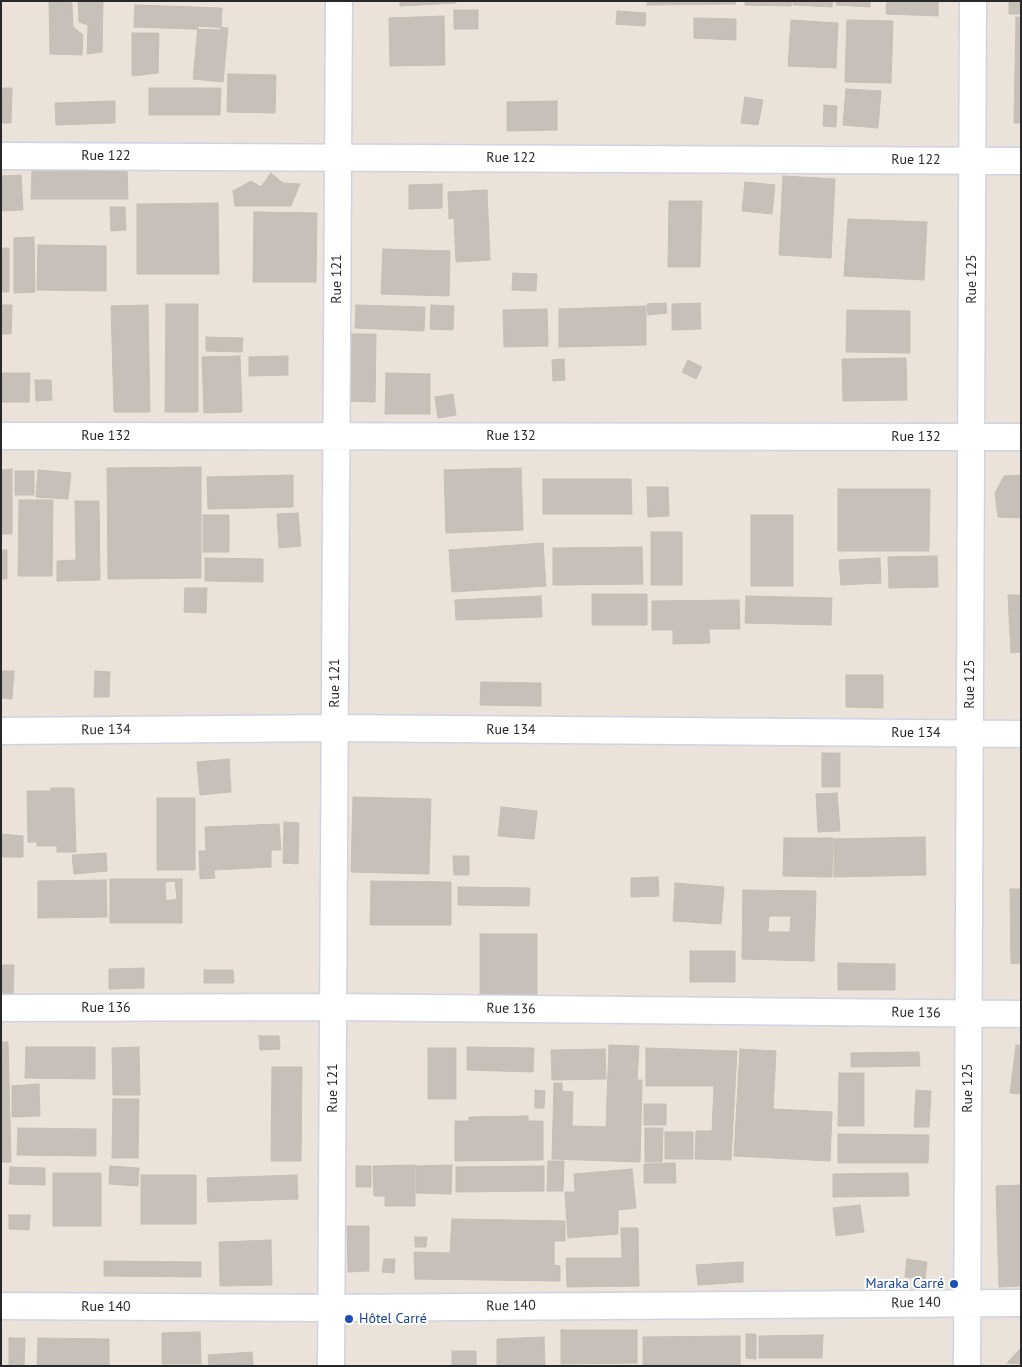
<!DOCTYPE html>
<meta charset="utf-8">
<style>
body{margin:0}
#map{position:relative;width:1022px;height:1367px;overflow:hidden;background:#ebe3d9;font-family:"PT Sans",sans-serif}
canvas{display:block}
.frame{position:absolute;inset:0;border:2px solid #282828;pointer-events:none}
</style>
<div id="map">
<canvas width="1022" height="1367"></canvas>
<div class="frame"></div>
</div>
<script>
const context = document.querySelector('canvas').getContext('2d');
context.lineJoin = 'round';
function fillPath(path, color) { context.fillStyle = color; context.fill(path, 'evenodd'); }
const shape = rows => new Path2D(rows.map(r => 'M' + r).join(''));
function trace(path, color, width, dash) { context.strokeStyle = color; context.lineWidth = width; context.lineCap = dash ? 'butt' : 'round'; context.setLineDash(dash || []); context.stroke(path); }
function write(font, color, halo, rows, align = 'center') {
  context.font = font + ' "PT Sans",sans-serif'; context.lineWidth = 4; context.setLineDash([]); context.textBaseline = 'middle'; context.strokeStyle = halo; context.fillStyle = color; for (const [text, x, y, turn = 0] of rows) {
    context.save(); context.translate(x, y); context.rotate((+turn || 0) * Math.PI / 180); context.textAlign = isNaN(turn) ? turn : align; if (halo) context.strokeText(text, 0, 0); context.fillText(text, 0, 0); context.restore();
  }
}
const building = shape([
 [49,1,72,3,73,27,83,35,82,55,50,54,49,1],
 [78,1,103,1,102,52,87,54,88,25,79,22,78,1],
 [400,1,456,1,456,3,400,6,400,1],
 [647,1,735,1,736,4,647,5,647,1],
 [745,1,792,1,791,6,745,5,745,1],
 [793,1,833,1,832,7,793,5,793,1],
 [836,1,870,1,870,7,836,5,836,1],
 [887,1,938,1,938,16,886,14,887,1],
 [1009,1,1021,1,1021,14,1009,14,1009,1],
 [135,5,222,8,221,30,134,27,135,5],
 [454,10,478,10,478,29,454,29,454,10],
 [617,11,646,13,645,26,616,24,617,11],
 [444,16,445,65,390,66,389,18,444,16],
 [1016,17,1021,17,1021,123,1014,123,1016,17],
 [694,18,736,19,736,40,694,38,694,18],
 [791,20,838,23,836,68,788,66,791,20],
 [847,20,893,21,891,83,845,82,847,20],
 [198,26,228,28,223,82,193,79,198,26],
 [132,33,159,33,158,73,132,76,132,33],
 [228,74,276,75,275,113,227,112,228,74],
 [1,88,12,88,11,123,1,123,1,88],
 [149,88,221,88,220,115,149,115,149,88],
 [846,89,881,91,878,128,843,125,846,89],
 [745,97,763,100,758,125,741,123,745,97],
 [115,101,115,123,56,125,55,103,115,101],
 [557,101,557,130,507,131,507,102,557,101],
 [824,105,837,106,836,127,823,126,824,105],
 [32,170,127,170,128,199,31,199,32,170],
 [271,173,283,183,300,184,291,206,235,206,233,191,251,181,261,187,271,173],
 [21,175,23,210,1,211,1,176,21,175],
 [783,176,835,179,831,258,779,255,783,176],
 [745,182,775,185,772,214,742,211,745,182],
 [442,184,442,208,409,209,409,185,442,184],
 [487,190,490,260,456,262,454,218,449,219,448,192,487,190],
 [669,201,702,201,700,267,668,267,669,201],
 [218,203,219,274,137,274,137,204,218,203],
 [110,207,125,207,126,230,111,231,110,207],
 [254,212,317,213,316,282,253,282,254,212],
 [848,219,927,222,924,280,844,276,848,219],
 [34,237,35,292,14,293,14,238,34,237],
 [38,245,106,246,106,291,37,290,38,245],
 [1,248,9,248,9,292,1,292,1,248],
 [383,249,450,251,449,296,381,294,383,249],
 [513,273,537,274,536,291,512,290,513,273],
 [666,303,667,313,648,315,647,304,666,303],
 [700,303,701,329,672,330,672,304,700,303],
 [166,304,198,304,198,412,165,412,166,304],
 [1,305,12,305,11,334,1,334,1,305],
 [148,305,150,412,114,412,111,306,148,305],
 [356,305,425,307,424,331,355,328,356,305],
 [431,305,454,306,453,330,430,329,431,305],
 [646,306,646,345,559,347,559,309,646,306],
 [547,309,548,346,504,347,503,310,547,309],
 [847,310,910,311,910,353,846,352,847,310],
 [347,334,376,334,375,402,346,401,347,334],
 [206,337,243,338,242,352,206,351,206,337],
 [240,356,242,412,204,413,202,357,240,356],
 [288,356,288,375,249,376,249,357,288,356],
 [906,358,907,400,843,401,842,359,906,358],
 [564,359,565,380,553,381,552,360,564,359],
 [688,360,702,367,696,379,682,372,688,360],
 [1,373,30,373,29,402,1,402,1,373],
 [386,373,430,374,430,414,385,414,386,373],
 [35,380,51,380,52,400,36,401,35,380],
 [453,394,456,415,438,418,435,397,453,394],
 [201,467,201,578,108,579,107,468,201,467],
 [521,468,523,530,446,533,444,470,521,468],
 [12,469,12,534,1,534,1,470,12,469],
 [38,470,71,473,68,499,36,497,38,470],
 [15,471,34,471,34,495,15,495,15,471],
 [293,475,293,507,208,509,207,477,293,475],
 [1021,475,1021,518,998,517,995,493,1004,476,1021,475],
 [543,479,631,479,632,514,543,514,543,479],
 [647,487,668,487,669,516,648,517,647,487],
 [838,489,930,489,929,551,838,551,838,489],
 [19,500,53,500,52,576,18,576,19,500],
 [75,501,99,501,100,580,57,581,57,561,76,560,75,501],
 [298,513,301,546,279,548,277,514,298,513],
 [203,515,229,515,229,552,203,552,203,515],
 [751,515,793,515,793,586,751,586,751,515],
 [651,532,682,532,682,585,651,585,651,532],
 [543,543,546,586,452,592,449,550,543,543],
 [642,547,643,584,553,585,553,548,642,547],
 [1,550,7,550,7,579,1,579,1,550],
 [937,556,938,587,889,588,888,557,937,556],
 [205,558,263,559,263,582,205,581,205,558],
 [880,558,881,583,841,585,839,560,880,558],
 [185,588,207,588,206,613,184,612,185,588],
 [592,594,647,594,647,625,592,625,592,594],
 [1008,595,1021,595,1021,652,1011,653,1008,595],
 [541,596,542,617,456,620,455,600,541,596],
 [746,596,832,598,831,625,745,623,746,596],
 [739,600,740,629,709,629,710,643,673,644,673,630,652,630,652,601,739,600],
 [1,671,14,671,12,699,1,698,1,671],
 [95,671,110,672,109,697,94,697,95,671],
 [846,675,883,675,883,708,846,707,846,675],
 [481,682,541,683,541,706,480,705,481,682],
 [822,753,840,753,840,787,822,787,822,753],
 [229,759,231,792,200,795,197,762,229,759],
 [51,788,74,788,76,852,57,852,57,846,37,846,37,842,28,842,27,791,51,791,51,788],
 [837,793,840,831,818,832,816,794,837,793],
 [353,797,431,799,429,874,351,872,353,797],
 [157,798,195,798,195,870,157,870,157,798],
 [501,807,537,811,534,839,498,836,501,807],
 [284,822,299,823,298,864,283,863,284,822],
 [279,824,281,850,271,850,271,867,214,870,215,878,200,879,199,851,206,851,205,827,279,824],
 [1,834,23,836,23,857,1,857,1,834],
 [925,837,926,875,834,877,834,839,925,837],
 [784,838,833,838,832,877,783,876,784,838],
 [106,853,107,871,74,874,72,855,106,853],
 [453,856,469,856,469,875,454,875,453,856],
 [658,877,659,896,631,897,631,878,658,877],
 [110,879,182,879,182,923,110,923,110,879],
 [175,881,177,899,166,901,165,882,175,881],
 [106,880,107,917,38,918,38,881,106,880],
 [371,881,451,882,451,925,370,925,371,881],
 [675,883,724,887,721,924,673,921,675,883],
 [458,887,530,888,529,906,458,905,458,887],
 [1010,889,1021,889,1021,963,1011,964,1010,889],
 [743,890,816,891,814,961,742,959,743,890],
 [769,916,791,916,790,932,768,932,769,916],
 [480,934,537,934,537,996,480,997,480,934],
 [690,951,735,951,735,982,690,982,690,951],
 [838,963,895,964,895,990,838,990,838,963],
 [1,965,14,965,13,996,1,995,1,965],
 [144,968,144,988,109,989,109,969,144,968],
 [204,970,233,970,234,983,204,983,204,970],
 [259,1036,279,1036,280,1049,260,1050,259,1036],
 [1,1042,8,1042,11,1162,1,1162,1,1042],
 [609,1045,639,1046,637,1080,642,1080,640,1162,552,1159,554,1083,562,1083,562,1091,573,1092,572,1126,606,1127,609,1045],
 [1016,1045,1021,1046,1021,1094,1010,1093,1016,1045],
 [26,1047,95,1047,95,1079,25,1078,26,1047],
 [139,1047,140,1095,113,1095,112,1048,139,1047],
 [467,1047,534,1048,533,1072,467,1070,467,1047],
 [428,1048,456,1048,456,1099,428,1099,428,1048],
 [646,1048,737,1051,731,1160,695,1159,696,1131,712,1131,714,1086,646,1086,646,1048],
 [605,1049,606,1079,552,1080,551,1050,605,1049],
 [740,1049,776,1051,773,1109,832,1112,830,1161,734,1156,740,1049],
 [919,1052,920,1066,851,1067,851,1053,919,1052],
 [272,1067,302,1067,301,1161,271,1161,272,1067],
 [839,1073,864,1073,864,1126,838,1126,839,1073],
 [39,1084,40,1116,12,1117,12,1086,39,1084],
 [535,1090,545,1091,544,1108,535,1108,535,1090],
 [916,1090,931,1091,929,1127,914,1127,916,1090],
 [113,1099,139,1099,138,1158,112,1158,113,1099],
 [644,1104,666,1104,666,1125,644,1125,644,1104],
 [528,1116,528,1121,543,1121,543,1160,455,1161,455,1121,469,1121,469,1117,528,1116],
 [18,1128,96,1129,96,1156,17,1155,18,1128],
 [645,1128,663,1128,662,1162,645,1162,645,1128],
 [665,1132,693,1132,693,1159,665,1159,665,1132],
 [838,1134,929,1135,928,1163,838,1163,838,1134],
 [548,1161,564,1161,563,1191,547,1191,548,1161],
 [675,1163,676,1183,644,1183,644,1164,675,1163],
 [415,1165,415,1206,385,1206,385,1196,374,1196,373,1166,415,1165],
 [452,1165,451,1194,416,1193,416,1166,452,1165],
 [110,1166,139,1168,138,1186,109,1184,110,1166],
 [356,1166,371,1166,371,1187,356,1187,356,1166],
 [544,1166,544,1191,456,1192,456,1167,544,1166],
 [10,1167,45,1168,45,1185,9,1184,10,1167],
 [632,1169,636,1208,618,1210,618,1234,568,1238,565,1192,575,1192,574,1174,632,1169],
 [53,1173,101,1173,101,1226,53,1226,53,1173],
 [908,1173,909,1196,833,1197,833,1174,908,1173],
 [141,1175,196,1175,196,1224,141,1224,141,1175],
 [297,1175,298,1199,208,1202,207,1178,297,1175],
 [1021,1185,1021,1286,999,1287,996,1186,1021,1185],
 [860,1205,864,1232,836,1236,833,1208,860,1205],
 [9,1215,30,1215,29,1230,9,1229,9,1215],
 [452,1219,565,1221,565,1241,554,1241,554,1265,560,1266,560,1281,415,1279,414,1252,450,1253,452,1219],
 [347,1226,369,1226,369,1271,348,1272,347,1226],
 [621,1228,638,1228,639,1286,567,1287,566,1258,622,1258,621,1228],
 [415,1237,427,1237,426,1247,415,1247,415,1237],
 [271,1240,272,1285,220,1286,219,1242,271,1240],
 [384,1259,395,1259,394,1273,382,1272,384,1259],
 [907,1259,927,1262,925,1279,905,1277,907,1259],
 [104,1261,201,1262,201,1277,104,1276,104,1261],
 [743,1262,743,1282,698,1285,696,1265,743,1262],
 [561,1330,637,1330,637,1363,561,1364,561,1330],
 [200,1332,201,1364,162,1364,162,1333,200,1332],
 [746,1334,756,1334,756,1359,746,1358,746,1334],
 [823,1335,822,1358,759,1358,759,1336,823,1335],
 [740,1336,740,1366,643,1366,643,1337,740,1336],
 [544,1337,545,1366,497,1366,497,1339,544,1337],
 [9,1338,25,1338,24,1366,9,1366,9,1338],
 [38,1338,109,1339,109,1366,37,1366,38,1338],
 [1021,1348,1021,1364,1007,1363,1021,1348],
 [452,1351,476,1351,476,1366,452,1366,452,1351],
 [252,1352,253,1366,209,1366,208,1355,252,1352]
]);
const minor = shape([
 [1,156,1021,161],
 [1,436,1021,437],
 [1,731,335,728,1021,734],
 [1,1008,333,1007,1021,1014],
 [1,1306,331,1308,1021,1303],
 [331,1366,339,1],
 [967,1366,973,1]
]);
const markers = [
 [954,1284,5,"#1a4fb4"],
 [349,1319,5,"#1a4fb4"]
];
const streetNames = [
 ["Rue 122",106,156],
 ["Rue 122",511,158],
 ["Rue 122",916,160],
 ["Rue 121",337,279,-90],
 ["Rue 125",972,279,-90],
 ["Rue 132",106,436],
 ["Rue 132",511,436],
 ["Rue 132",916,437],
 ["Rue 121",335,683,-90],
 ["Rue 125",970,684,-90],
 ["Rue 134",106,730,-1],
 ["Rue 134",511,730],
 ["Rue 134",916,733],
 ["Rue 136",106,1008],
 ["Rue 136",511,1009,1],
 ["Rue 136",916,1013,1],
 ["Rue 121",333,1088,-90],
 ["Rue 125",968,1088,-90],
 ["Rue 140",916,1303,-1],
 ["Rue 140",511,1306,-1],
 ["Rue 140",106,1307]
];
const transitNames = [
 ["Maraka Carré",944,1284],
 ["Hôtel Carré",359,1319,"left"]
];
fillPath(building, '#c6c0b9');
trace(building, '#c6beb3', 1);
trace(minor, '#cfd3e1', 29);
trace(minor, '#fff', 26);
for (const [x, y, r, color] of markers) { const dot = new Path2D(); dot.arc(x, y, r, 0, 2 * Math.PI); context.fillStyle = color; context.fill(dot); trace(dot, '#fff', 2); }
write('14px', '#282828', '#fff', streetNames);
write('14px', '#164399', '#fff', transitNames, 'right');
</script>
